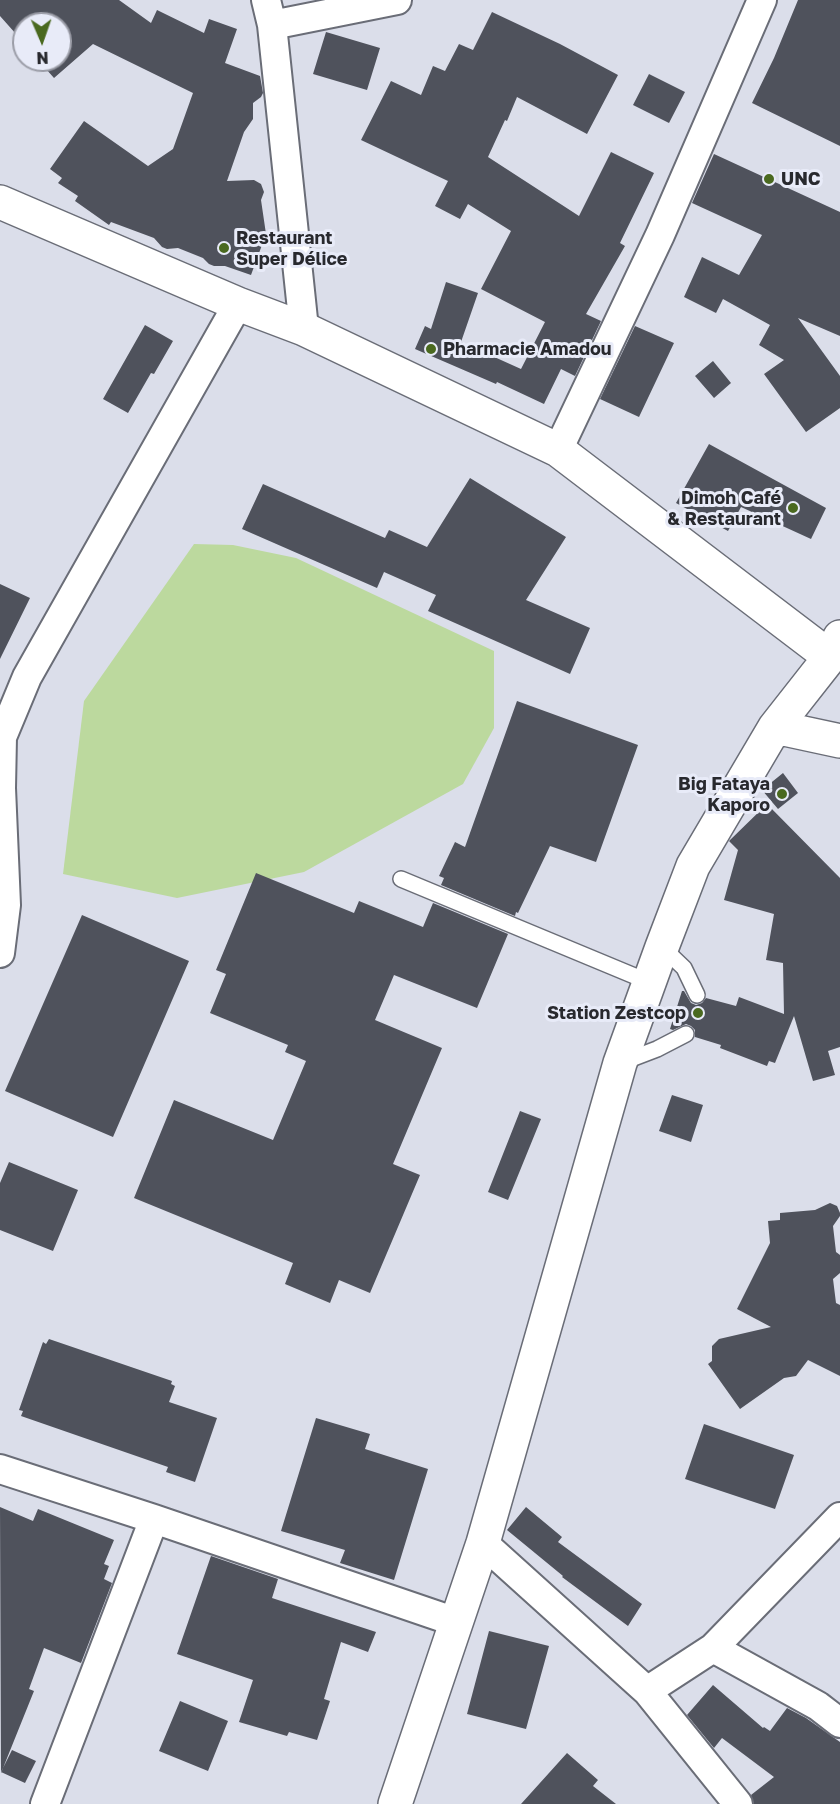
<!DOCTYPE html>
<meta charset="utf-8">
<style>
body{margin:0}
#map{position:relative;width:840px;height:1804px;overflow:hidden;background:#dbdeea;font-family:"Golos Text",sans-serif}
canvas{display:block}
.north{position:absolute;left:12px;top:12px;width:60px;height:60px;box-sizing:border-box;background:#e8ebf8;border:2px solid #9b9da7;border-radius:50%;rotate:178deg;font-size:16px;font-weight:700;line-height:24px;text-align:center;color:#28292e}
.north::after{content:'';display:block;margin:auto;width:21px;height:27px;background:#4a691f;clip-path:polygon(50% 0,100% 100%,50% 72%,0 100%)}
</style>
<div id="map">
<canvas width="840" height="1804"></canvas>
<div class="north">N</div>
</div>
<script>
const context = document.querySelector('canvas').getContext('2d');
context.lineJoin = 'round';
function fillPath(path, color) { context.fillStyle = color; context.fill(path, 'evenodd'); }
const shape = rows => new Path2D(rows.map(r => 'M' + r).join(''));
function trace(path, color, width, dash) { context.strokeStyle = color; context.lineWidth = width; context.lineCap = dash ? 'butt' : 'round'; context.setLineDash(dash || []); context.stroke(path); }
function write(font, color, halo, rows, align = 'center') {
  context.font = font + ' "Golos Text",sans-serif'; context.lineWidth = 6; context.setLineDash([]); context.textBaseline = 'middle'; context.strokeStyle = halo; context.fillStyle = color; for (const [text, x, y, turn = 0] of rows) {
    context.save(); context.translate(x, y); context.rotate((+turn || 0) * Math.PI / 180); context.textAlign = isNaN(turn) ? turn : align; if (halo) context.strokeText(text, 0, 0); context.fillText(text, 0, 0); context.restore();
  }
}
const green = shape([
 [194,544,233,545,296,558,494,651,494,728,463,784,304,872,177,898,63,874,84,701]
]);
const building = shape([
 [0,0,119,0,151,23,157,10,204,33,209,19,237,29,225,63,260,76,263,93,261,97,253,103,253,119,244,132,227,181,254,180,261,184,264,192,261,200,266,234,251,275,225,266,214,266,209,264,203,258,178,248,167,249,162,247,154,238,111,222,109,225,75,201,78,196,58,183,62,178,50,169,84,121,148,166,173,149,193,93,93,44,54,78,38,60,60,60,60,24,24,24,24,43,0,16],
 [798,0,840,0,840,146,752,103,774,58],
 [492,12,560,44,618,75,587,134,517,97,507,121,505,120,488,157,579,216,611,152,654,173,620,243,625,246,586,314,601,321,575,376,561,369,544,404,497,382,496,384,415,349,425,326,431,329,446,282,478,293,461,342,521,369,545,322,481,289,511,231,468,204,460,219,435,206,448,181,361,140,391,81,421,95,433,66,445,71,459,44,473,50],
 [326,32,380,48,367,90,313,74],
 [649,74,685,92,669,123,633,105],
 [714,154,840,212,840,336,798,318,840,376,840,408,806,432,764,374,784,360,759,345,770,325,723,299,716,313,684,297,702,257,739,275,762,235,692,203],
 [145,325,173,341,154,374,151,373,128,413,103,399],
 [635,326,674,343,639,417,600,399],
 [713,361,731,383,714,398,695,376],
 [709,444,826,508,811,539,741,507,728,531,676,503],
 [470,478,566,537,526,600,590,628,570,674,428,611,436,595,384,572,377,588,242,529,263,484,385,538,389,530,427,547],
 [0,584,30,598,0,659],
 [517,701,638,745,596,862,550,846,518,913,516,912,515,916,441,885,444,878,439,876,455,842,465,847],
 [783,773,798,793,778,809,762,790],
 [767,804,840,878,840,1047,828,1051,835,1075,813,1081,794,1016,775,1063,769,1061,767,1066,720,1048,721,1045,695,1037,695,1030,691,1026,686,1024,673,1030,670,1029,682,991,684,991,691,1003,696,1005,702,1003,706,998,736,1006,739,997,784,1014,783,963,766,960,774,914,724,900,738,850,729,841],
 [256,873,354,913,359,901,423,927,433,903,508,934,477,1008,394,975,375,1020,442,1048,393,1164,420,1175,370,1293,339,1280,330,1303,285,1284,293,1263,134,1198,174,1100,273,1140,306,1061,285,1052,288,1045,210,1013,226,974,216,970],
 [82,915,189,961,113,1137,5,1091],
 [672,1095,703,1105,691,1142,659,1131],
 [520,1111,541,1119,508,1200,488,1192],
 [9,1162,78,1190,53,1251,0,1230,0,1183],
 [830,1203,837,1206,840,1213,840,1216,833,1226,836,1252,840,1255,840,1273,833,1279,836,1303,840,1305,840,1376,808,1360,796,1376,784,1378,740,1409,708,1364,712,1361,712,1346,719,1339,771,1327,737,1309,770,1243,768,1221,780,1220,780,1213,815,1210],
 [49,1339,172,1381,171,1384,175,1386,169,1402,217,1418,195,1482,166,1472,168,1467,21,1416,23,1411,19,1410,43,1342,46,1344],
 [316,1418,370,1434,365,1449,428,1469,394,1580,340,1563,345,1550,281,1531],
 [704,1424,794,1455,775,1509,685,1479],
 [0,1507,33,1521,38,1509,114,1540,104,1564,109,1566,104,1579,112,1583,81,1663,44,1648,29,1689,34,1691,1,1773],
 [526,1507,562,1537,558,1542,642,1604,628,1626,562,1577,563,1576,507,1530],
 [211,1556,278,1579,272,1598,376,1632,368,1652,341,1642,324,1699,330,1701,317,1740,289,1732,287,1736,239,1722,253,1680,177,1654],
 [489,1631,549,1646,526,1729,467,1714],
 [713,1685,763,1728,764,1727,770,1731,787,1708,806,1718,840,1742,840,1804,754,1804,751,1795,774,1777,722,1738,714,1748,687,1715],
 [180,1701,228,1721,208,1771,159,1751],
 [12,1750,36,1761,25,1783,1,1772],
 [567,1753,598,1780,593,1786,616,1804,521,1804]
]);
const lane = shape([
 [401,879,649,982],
 [662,947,684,968,697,995],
 [623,1062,657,1049,686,1034]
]);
const street = shape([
 [266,0,272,25,304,329],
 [272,25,397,0],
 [558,450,660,235,762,0],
 [0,953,6,905,1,788,2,737,27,677,238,304],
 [0,1469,154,1519,456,1622],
 [483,1543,647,1691,738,1804],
 [713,1648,840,1517],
 [647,1691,713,1648,818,1706,840,1723],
 [45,1804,154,1519]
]);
const secondary = shape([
 [0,202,238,304,304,329,558,450,830,657],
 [775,727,840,741],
 [395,1804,483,1543,620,1063,662,947,693,866,775,727,830,657,840,637]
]);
const markers = [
 [769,179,6,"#4a691f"],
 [224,248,6,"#4a691f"],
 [431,349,6,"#4a691f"],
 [793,508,6,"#4a691f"],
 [782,794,6,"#4a691f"],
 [698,1013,6,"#4a691f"]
];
const poiNames = [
 ["UNC",781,179],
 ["Restaurant",236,238],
 ["Super Délice",236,259],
 ["Pharmacie Amadou",443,349],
 ["Dimoh Café",781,498,"right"],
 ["& Restaurant",781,519,"right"],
 ["Big Fataya",770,784,"right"],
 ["Kaporo",770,805,"right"],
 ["Station Zestcop",686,1013,"right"]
];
fillPath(green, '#bcd99e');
fillPath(building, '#4f525c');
trace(lane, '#6a6d77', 18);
trace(street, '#6a6d77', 32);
trace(secondary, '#6a6d77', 36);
trace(lane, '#fff', 15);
trace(street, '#fff', 28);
trace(secondary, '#fff', 33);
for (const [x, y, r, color] of markers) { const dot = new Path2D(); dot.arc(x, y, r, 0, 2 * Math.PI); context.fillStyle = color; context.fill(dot); trace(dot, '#e8ebf8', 2); }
write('bold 18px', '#28292e', '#e8ebf8', poiNames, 'left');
</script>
